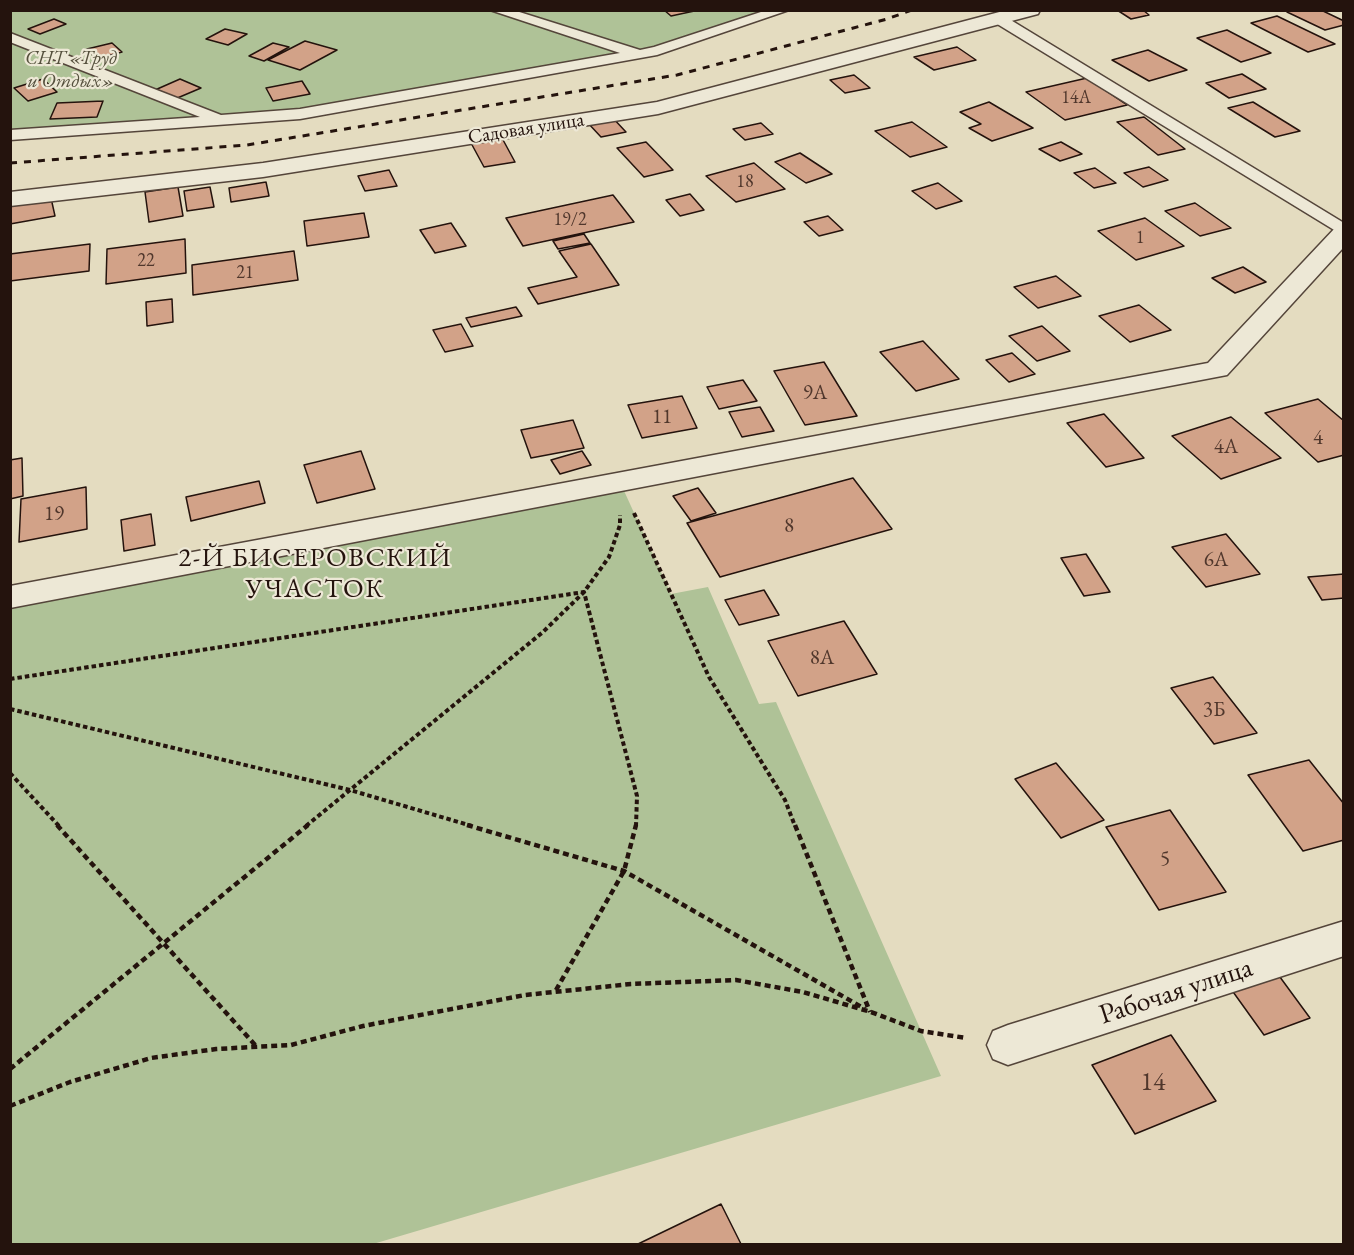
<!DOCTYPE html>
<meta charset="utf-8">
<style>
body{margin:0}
#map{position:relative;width:1354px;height:1255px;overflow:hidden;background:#e4dcc0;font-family:"EB Garamond",serif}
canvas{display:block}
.frame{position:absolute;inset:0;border:12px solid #24130d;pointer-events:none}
</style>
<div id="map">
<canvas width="1354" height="1255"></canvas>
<div class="frame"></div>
</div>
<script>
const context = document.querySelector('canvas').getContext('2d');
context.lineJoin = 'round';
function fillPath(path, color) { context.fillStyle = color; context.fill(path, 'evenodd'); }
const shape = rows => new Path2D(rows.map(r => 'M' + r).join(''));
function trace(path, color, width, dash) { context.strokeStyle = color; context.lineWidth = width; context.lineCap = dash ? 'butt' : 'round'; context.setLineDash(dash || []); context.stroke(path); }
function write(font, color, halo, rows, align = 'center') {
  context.font = font + ' "EB Garamond",serif'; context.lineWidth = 4.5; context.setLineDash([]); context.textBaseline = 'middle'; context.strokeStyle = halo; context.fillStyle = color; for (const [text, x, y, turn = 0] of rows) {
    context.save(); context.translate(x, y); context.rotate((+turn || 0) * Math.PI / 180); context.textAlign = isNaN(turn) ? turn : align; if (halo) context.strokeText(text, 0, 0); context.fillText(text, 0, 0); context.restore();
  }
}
const green = shape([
 [11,11,782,11,657,51,300,114,11,135],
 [620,482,671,594,708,587,759,704,776,702,941,1076,373,1244,11,1244,11,597]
]);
const building = shape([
 [664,10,699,10,671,16,664,10],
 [1117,10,1143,10,1149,15,1131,19,1117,10],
 [1292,10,1321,10,1344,21,1344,25,1325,30,1287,12,1292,10],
 [1277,16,1335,44,1308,52,1251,23,1277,16],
 [54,19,66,24,40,34,28,29,54,19],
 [225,29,247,34,228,45,206,39,225,29],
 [1227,30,1271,53,1241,62,1197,38,1227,30],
 [305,41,337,50,300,70,268,60,305,41],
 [112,43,122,52,96,59,87,49,112,43],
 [273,43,289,47,264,61,249,56,273,43],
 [957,47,976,60,934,70,914,57,957,47],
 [1148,50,1187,70,1149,81,1112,60,1148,50],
 [1242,74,1266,89,1229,98,1206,83,1242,74],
 [854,75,870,88,845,93,830,80,854,75],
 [1087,78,1127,105,1065,120,1026,92,1087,78],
 [43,79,57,92,28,101,14,88,43,79],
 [180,79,201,88,175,99,155,90,180,79],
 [302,81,310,94,273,101,266,88,302,81],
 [103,101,97,117,50,119,57,103,103,101],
 [989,102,1033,128,992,141,969,128,981,124,960,112,989,102],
 [1253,102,1300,131,1275,137,1228,108,1253,102],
 [611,116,626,132,601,137,587,122,611,116],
 [1144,117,1185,149,1158,155,1117,122,1144,117],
 [912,122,947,147,910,157,875,131,912,122],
 [761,123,773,134,745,140,733,129,761,123],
 [502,138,515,162,484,167,471,143,502,138],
 [646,142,673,170,644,177,617,148,646,142],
 [1061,142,1082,154,1060,161,1039,149,1061,142],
 [800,153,832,174,806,183,775,162,800,153],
 [754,163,785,189,736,202,706,176,754,163],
 [1149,167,1168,180,1143,187,1124,173,1149,167],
 [1095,168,1116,183,1094,188,1074,173,1095,168],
 [389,170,397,186,365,191,358,176,389,170],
 [266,182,269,196,231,202,229,188,266,182],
 [938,183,962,201,936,209,912,191,938,183],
 [178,187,183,216,149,222,145,192,178,187],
 [210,187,214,207,187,211,184,191,210,187],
 [690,194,704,210,680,216,666,200,690,194],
 [613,195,634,222,523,246,506,218,613,195],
 [51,198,55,216,10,224,10,206,51,198],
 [1195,203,1231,228,1200,236,1165,211,1195,203],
 [364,213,369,237,307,246,304,221,364,213],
 [828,216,843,230,819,236,804,222,828,216],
 [1145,218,1184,246,1136,260,1098,231,1145,218],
 [451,223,466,246,435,253,420,230,451,223],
 [584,234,590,243,558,249,553,241,584,234],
 [185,239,186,273,106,284,107,249,185,239],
 [90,244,89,271,10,281,10,254,90,244],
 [591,244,619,285,538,304,528,288,577,277,559,251,591,244],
 [294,251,298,280,193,295,192,265,294,251],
 [1243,267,1266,282,1235,293,1212,278,1243,267],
 [1056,276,1081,296,1038,308,1014,287,1056,276],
 [172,299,173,322,147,326,146,302,172,299],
 [1139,305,1171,330,1130,342,1099,316,1139,305],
 [516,307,522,316,471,327,466,318,516,307],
 [461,324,473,346,445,352,433,330,461,324],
 [1042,326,1070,351,1037,361,1009,336,1042,326],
 [923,341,959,379,916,391,880,352,923,341],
 [1012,353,1035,374,1009,382,986,360,1012,353],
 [824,362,857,416,805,425,774,371,824,362],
 [743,380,757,401,719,409,707,387,743,380],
 [682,396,697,428,642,438,628,405,682,396],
 [1318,399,1344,421,1344,455,1318,462,1265,413,1318,399],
 [760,407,774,431,742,437,729,412,760,407],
 [1104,414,1144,458,1106,467,1067,423,1104,414],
 [1231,417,1281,458,1221,479,1172,436,1231,417],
 [573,420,584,448,531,458,521,430,573,420],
 [361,451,375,489,317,503,304,465,361,451],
 [582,451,591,465,560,474,551,460,582,451],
 [22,458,23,496,10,499,10,460,22,458],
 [853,478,892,529,720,577,687,523,853,478],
 [259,481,265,503,191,521,186,497,259,481],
 [86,487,87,529,19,542,21,499,86,487],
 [698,488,716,513,691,521,673,496,698,488],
 [151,514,155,545,124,551,121,520,151,514],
 [1226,534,1260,574,1206,587,1172,547,1226,534],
 [1086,554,1110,592,1084,596,1061,558,1086,554],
 [1344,574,1344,598,1322,600,1308,577,1344,574],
 [764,590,779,615,739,625,725,600,764,590],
 [844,621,877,674,798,696,768,641,844,621],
 [1213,677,1257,733,1214,744,1171,688,1213,677],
 [1309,760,1344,804,1344,840,1303,851,1248,775,1309,760],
 [1056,763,1104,820,1061,838,1015,779,1056,763],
 [1170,810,1226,892,1159,910,1106,827,1170,810],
 [1277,973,1310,1018,1264,1035,1231,989,1277,973],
 [1171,1035,1216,1101,1135,1134,1092,1065,1171,1035],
 [721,1204,741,1244,638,1244,721,1204]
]);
const pathFar1 = shape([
 [634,513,709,677,785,800,795,826],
 [10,679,584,592,637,796,636,826],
 [10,709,350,790,472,826],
 [10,773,59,826],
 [306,826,543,632,584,592,609,557,620,525,620,515]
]);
const path = shape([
 [57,825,256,1046],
 [467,825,624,871,865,1009],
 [795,825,870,1012],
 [556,990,624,871,636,825],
 [10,1069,308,825],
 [10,1106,70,1082,151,1058,216,1049,291,1045,363,1026,525,995,631,984,736,980,803,992,871,1012,921,1031,966,1038]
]);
const service = shape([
 [490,10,513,10,640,50,654,47,767,10,789,10,657,55,300,119,10,140,10,130,200,117,10,42,10,33,221,115,300,109,620,53,490,10],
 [1006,10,1025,10,1009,19,1344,223,1344,236,994,22,992,19,994,16,1006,10]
]);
const minor = shape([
 [1007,10,1040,10,1038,14,658,114,263,177,10,206,10,192,263,163,657,102,1007,10],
 [1344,225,1344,247,1227,375,10,608,10,586,1208,363,1336,227,1344,225],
 [1344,921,1344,956,1008,1065,993,1059,987,1045,993,1031,1008,1025,1344,921]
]);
const rail = shape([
 [10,163,247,145,677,75,887,19,912,10]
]);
const farNumbernames = [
 ["14А",1076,98],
 ["18",745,182],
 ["19/2",570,220],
 ["1",1140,238],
 ["22",146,261],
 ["21",245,273]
];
const farParknames = [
 ["СНТ «Труд",71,59],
 ["и Отдых»",71,82]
];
const farStreetnames = [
 ["Садовая улица",526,129,-9]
];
const numberNames = [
 ["9А",815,393],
 ["11",662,417],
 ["4",1318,438],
 ["4А",1226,447],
 ["19",54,514],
 ["8",789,526],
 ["6А",1216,560],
 ["8А",822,658],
 ["3Б",1214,710],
 ["5",1165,859]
];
const nearNumbernames = [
 ["14",1153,1083]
];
const quarterNames = [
 ["2-Й БИСЕРОВСКИЙ",315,559],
 ["УЧАСТОК",315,590]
];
const nearStreetnames = [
 ["Рабочая улица",1176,992,-18]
];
fillPath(green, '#afc297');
fillPath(building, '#d2a288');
trace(building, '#24130d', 1.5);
trace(service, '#54453a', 3);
trace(minor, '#54453a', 3);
trace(pathFar1, '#24130d', 4, [4.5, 3]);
trace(path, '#24130d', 4.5, [6, 4]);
fillPath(service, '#ede8d6');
fillPath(minor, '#ede8d6');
trace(rail, '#24130d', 3, [7, 7]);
write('18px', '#50372c', null, farNumbernames);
write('italic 20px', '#55503d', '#ede8d6', farParknames);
write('20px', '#24130d', '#ede8d6', farStreetnames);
write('21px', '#50372c', null, numberNames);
write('26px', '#50372c', null, nearNumbernames);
context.letterSpacing = '1.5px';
write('27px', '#24130d', '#ede8d6', quarterNames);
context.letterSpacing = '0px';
write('28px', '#24130d', '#ede8d6', nearStreetnames);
</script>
